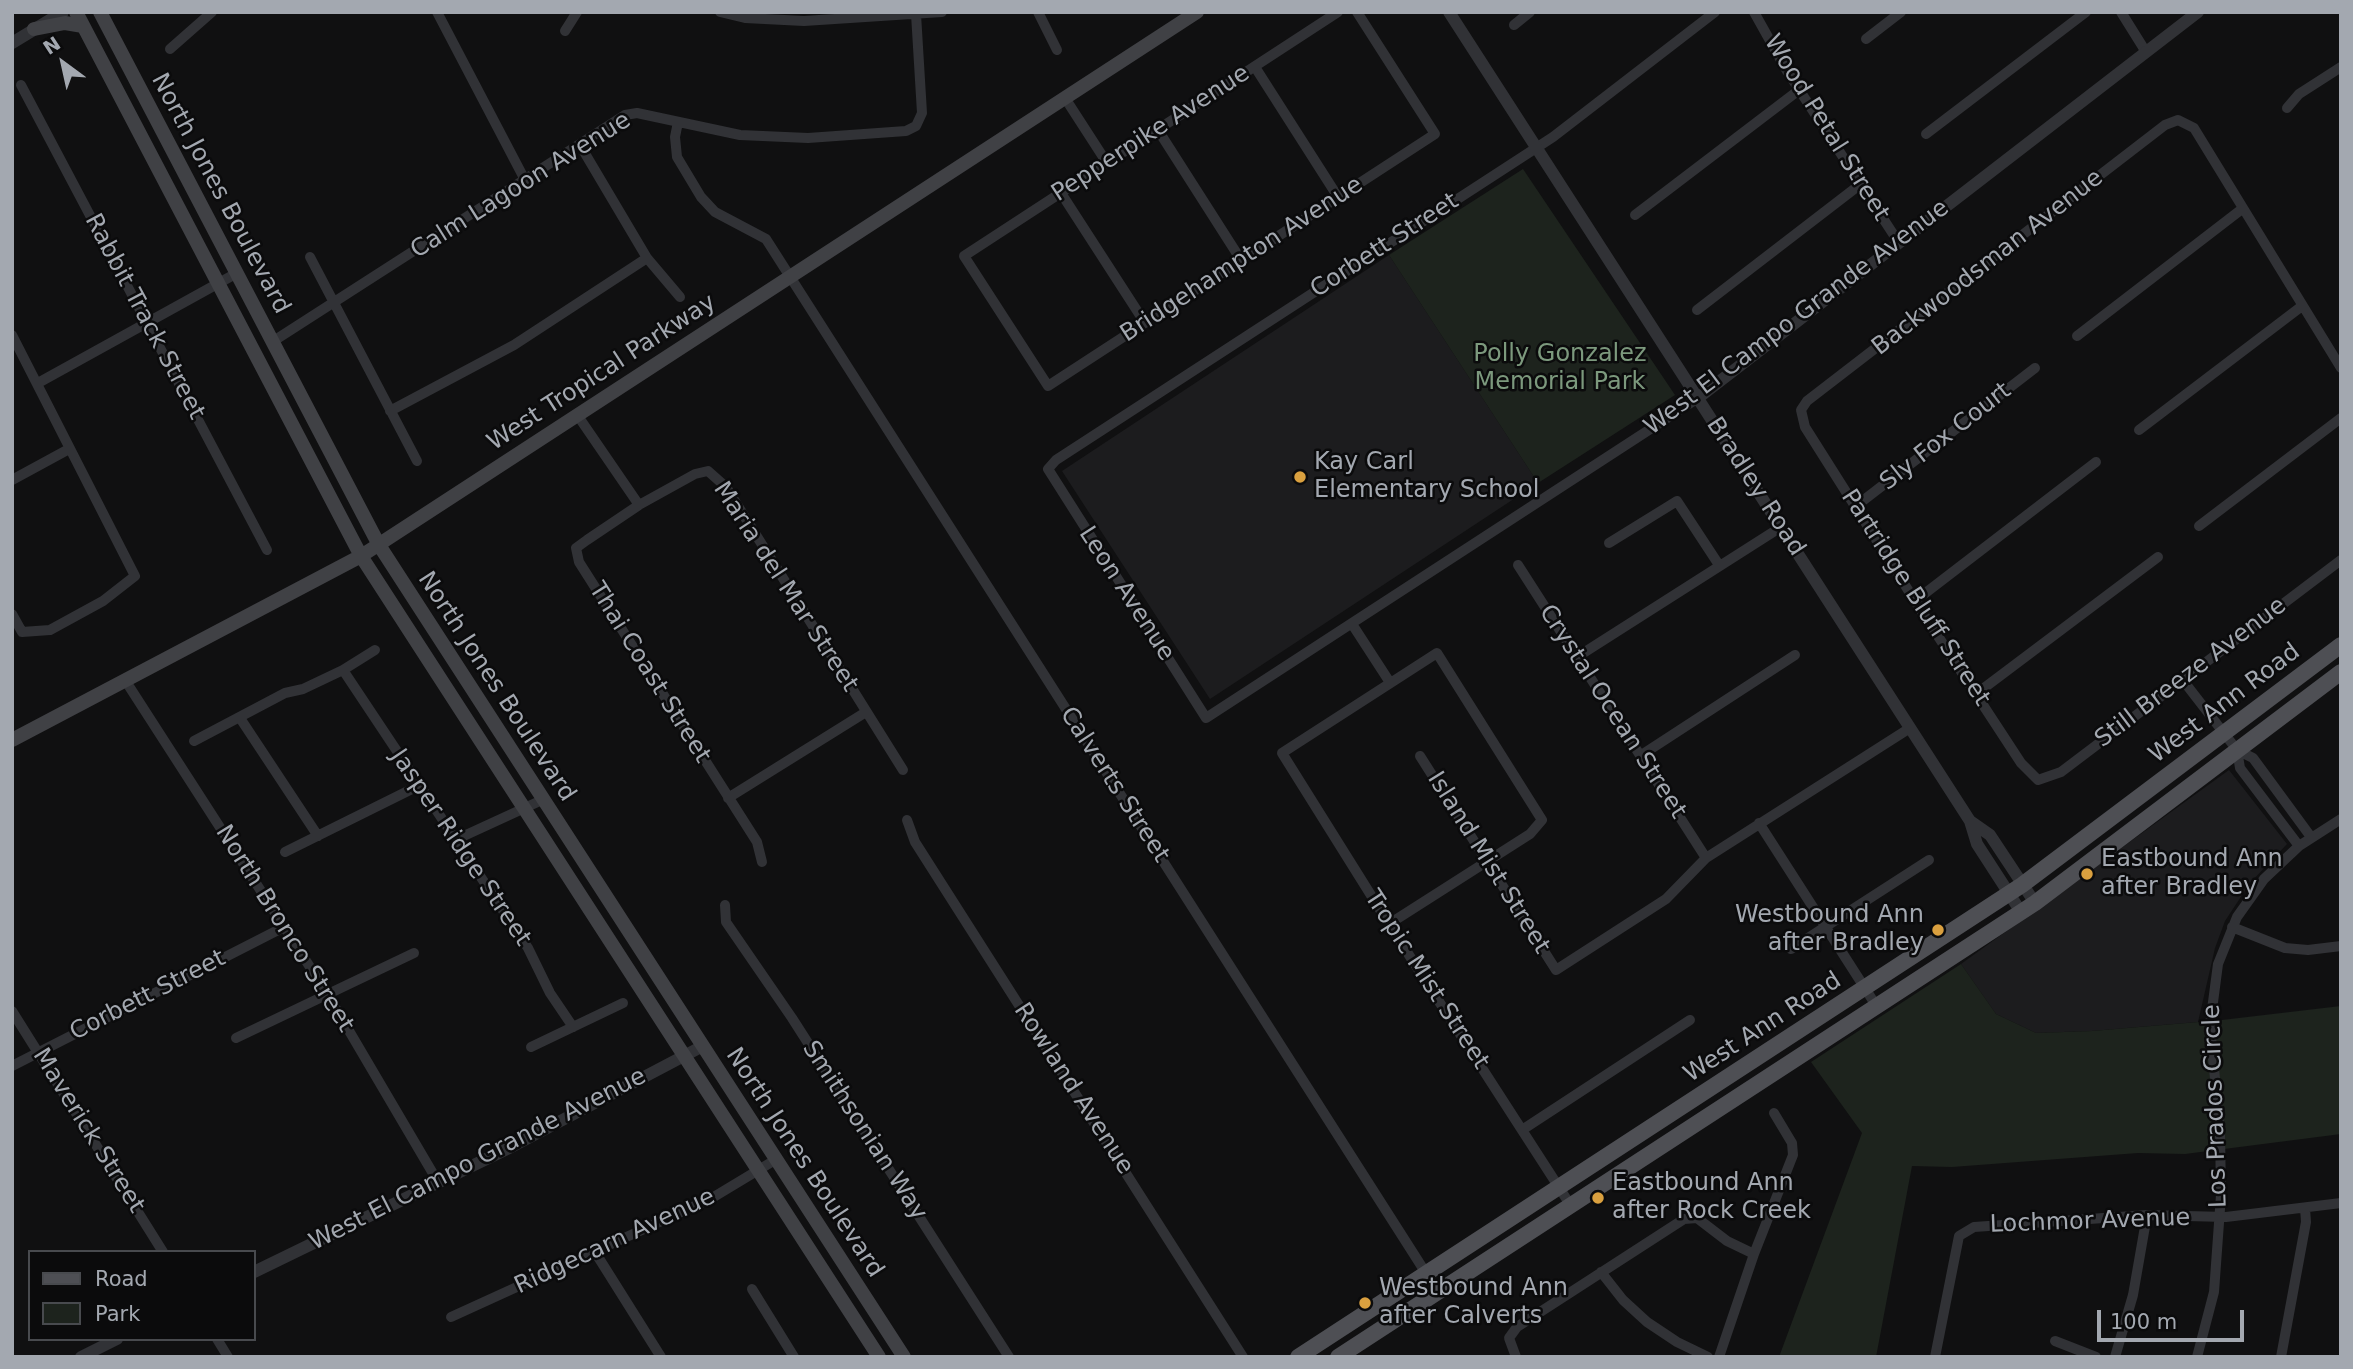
<!DOCTYPE html>
<style>
body{margin:0}
#map{position:relative;width:2353px;height:1369px;overflow:hidden;background:#101011;font-family:"DejaVu Sans",sans-serif}
canvas{display:block}
.frame{position:absolute;inset:0;border:14px solid #a3a8b0;pointer-events:none}
.legend{position:absolute;left:28px;top:1250px;width:228px;height:91px;box-sizing:border-box;background:#0b0b0c;border:2px solid #484a4e;margin:0;padding:9px 12px;list-style:none;font-size:21px;color:#a3a8b0}
.legend li{display:flex;align-items:center;gap:14px;height:35px}
.legend b{width:35px;border:2px solid #484a4e}
.north{position:absolute;left:28px;top:28px;width:70px;height:70px;-webkit-text-stroke:5px #0b0b0c;paint-order:stroke;rotate:327deg;font-size:19px;font-weight:700;line-height:28px;text-align:center;color:#a3a8b0}
.north::after{content:'';display:block;margin:auto;width:24px;height:32px;background:#a3a8b0;clip-path:polygon(50% 0,100% 100%,50% 72%,0 100%)}
.scale{position:absolute;left:2097px;top:1310px;width:147px;height:32px;box-sizing:border-box;border:4px solid #a3a8b0;border-top:0;padding-left:9px;font-size:21px;line-height:24px;white-space:nowrap;color:#a3a8b0;-webkit-text-stroke:5px #0b0b0c;paint-order:stroke}
</style>
<div id="map">
<canvas width="2353" height="1369"></canvas>
<div class="frame"></div>
<ul class="legend">
<li><b style="height:9px;background:#4e4f54"></b>Road</li>
<li><b style="height:19px;background:#1d231d"></b>Park</li>
</ul>
<div class="north">N</div>
<div class="scale">100 m</div>
</div>
<script>
const context = document.querySelector('canvas').getContext('2d');
context.lineJoin = 'round';
function fillPath(path, color) { context.fillStyle = color; context.fill(path, 'evenodd'); }
const shape = rows => new Path2D(rows.map(r => 'M' + r).join(''));
function trace(path, color, width, dash) { context.strokeStyle = color; context.lineWidth = width; context.lineCap = dash ? 'butt' : 'round'; context.setLineDash(dash || []); context.stroke(path); }
function write(font, color, halo, rows, align = 'center') {
  context.font = font + ' "DejaVu Sans",sans-serif'; context.lineWidth = 5; context.setLineDash([]); context.textBaseline = 'middle'; context.strokeStyle = halo; context.fillStyle = color; for (const [text, x, y, turn = 0] of rows) {
    context.save(); context.translate(x, y); context.rotate((+turn || 0) * Math.PI / 180); context.textAlign = isNaN(turn) ? turn : align; if (halo) context.strokeText(text, 0, 0); context.fillText(text, 0, 0); context.restore();
  }
}
const built = shape([
 [1389,255,1538,483,1210,699,1062,471],
 [2229,770,2287,844,2250,883,2225,921,2215,948,2198,1022,2092,1031,2036,1033,1996,1014,1961,964]
]);
const green = shape([
 [1523,169,1675,395,1538,483,1389,255],
 [1961,964,1996,1014,2036,1033,2092,1031,2222,1020,2341,1006,2341,1134,2185,1154,2138,1153,1952,1167,1912,1166,1876,1357,1779,1357,1862,1133,1811,1062]
]);
const minor = shape([
 [437,12,525,180],
 [720,12,745,18,804,21,942,12],
 [1038,12,1057,50],
 [1338,12,964,256,1048,386,1435,134,1357,12],
 [1754,12,1787,71,1899,243],
 [2121,12,2146,52],
 [1514,25,1530,12],
 [565,31,577,12],
 [1866,39,1901,12],
 [170,49,212,12],
 [1255,67,1338,197],
 [21,85,267,550],
 [1065,98,1107,163],
 [2287,108,2299,94,2341,67],
 [678,122,675,137,677,157,701,197,715,212,766,239,1438,1292],
 [1158,130,1241,260],
 [1926,134,2086,12],
 [580,145,647,258,680,297],
 [1061,193,1145,323],
 [1635,215,1799,90],
 [310,257,417,461],
 [1697,310,1862,183],
 [12,335,135,576,103,601,50,630,22,632,12,614],
 [2077,336,2242,209],
 [272,342,625,115,637,113,740,135,808,138,906,131,916,126,922,113,916,14],
 [2341,368,2194,128,2178,120,2165,125,1807,401,1801,410,1805,427,1915,601,2021,763,2038,780,2061,772,2341,560],
 [38,383,237,273],
 [1698,398,1206,718,1048,469,1056,460,1553,137,1715,12],
 [390,411,514,345,647,258],
 [578,416,639,505],
 [2139,430,2302,306],
 [12,480,69,449],
 [1856,506,2035,368],
 [2199,526,2341,418],
 [1609,543,1677,501,1719,565],
 [1518,565,1706,858],
 [1915,601,2096,462],
 [1352,624,1389,681],
 [1577,657,1781,527],
 [343,670,528,948,550,993,573,1027],
 [2182,679,2237,750,2253,758,2311,837],
 [125,680,328,995,438,1182],
 [1976,694,2158,557],
 [240,718,318,836],
 [194,741,285,693,303,689,343,670,375,650],
 [2237,750,2240,768,2299,846],
 [1420,756,1556,970,1666,899,1706,858,1910,728],
 [1640,756,1795,655],
 [728,798,866,712],
 [907,820,915,842,1243,1357],
 [1759,823,1877,1007],
 [455,840,542,800],
 [285,852,418,786],
 [762,862,757,842,579,562,576,548,587,540,639,505,695,474,708,471,726,487,903,770],
 [725,905,726,922,792,1018,1009,1357],
 [1389,924,1530,834,1542,820,1437,653,1282,753,1389,924,1571,1206],
 [2232,927,2285,948,2308,950,2341,946],
 [1791,949,1929,860],
 [12,1011,163,1252],
 [236,1038,414,953],
 [531,1047,623,1003],
 [12,1066,284,927],
 [1522,1130,1690,1020],
 [595,1252,661,1357],
 [1601,1272,1623,1300,1647,1322,1677,1342,1708,1357],
 [752,1289,794,1357],
 [451,1317,712,1198,775,1160],
 [217,1339,228,1357],
 [2055,1341,2096,1357],
 [1516,1357,1509,1338,1517,1327,1684,1219,1697,1218,1727,1241,1754,1254],
 [1719,1357,1754,1254,1793,1155,1792,1143,1774,1113],
 [1935,1357,1959,1236,1974,1227,2147,1215,2226,1217,2341,1203],
 [2115,1357,2133,1295,2147,1215],
 [2197,1357,2214,1292,2221,1195,2220,1133,2210,1025,2218,964,2237,917,2264,879,2299,846,2341,819],
 [2281,1357,2306,1222,2305,1208]
]);
const tertiary = shape([
 [1449,12,1970,821,1977,844,2021,912],
 [12,43,63,12],
 [1698,398,2198,12],
 [1970,821,1990,835,2035,903],
 [254,1272,513,1146,701,1047],
 [81,1357,117,1339]
]);
const secondary = shape([
 [76,12,361,556,879,1357],
 [100,12,379,545,904,1357],
 [34,29,65,23,83,26],
 [12,740,361,556,1197,12]
]);
const primary = shape([
 [1298,1357,2022,885,2341,645],
 [1338,1357,2035,903,2341,672]
]);
const markers = [
 [1300,477,7,"#daa03f"],
 [2087,874,7,"#daa03f"],
 [1938,930,7,"#daa03f"],
 [1598,1198,7,"#daa03f"],
 [1365,1303,7,"#daa03f"]
];
const streetNames = [
 ["Wood Petal Street",1826,128,58],
 ["Pepperpike Avenue",1151,134,-33],
 ["Calm Lagoon Avenue",521,186,-32],
 ["North Jones Boulevard",220,194,62],
 ["Corbett Street",1385,246,-33],
 ["Bridgehampton Avenue",1242,260,-33],
 ["Backwoodsman Avenue",1988,263,-38],
 ["Rabbit Track Street",144,317,62],
 ["West El Campo Grande Avenue",1797,318,-37],
 ["West Tropical Parkway",602,373,-33],
 ["Sly Fox Court",1946,437,-38],
 ["Bradley Road",1755,487,57],
 ["Maria del Mar Street",785,587,57],
 ["Leon Avenue",1126,594,57],
 ["Partridge Bluff Street",1915,598,57],
 ["Thai Coast Street",649,673,58],
 ["Still Breeze Avenue",2191,673,-37],
 ["North Jones Boulevard",496,687,57],
 ["West Ann Road",2225,704,-37],
 ["Crystal Ocean Street",1612,712,57],
 ["Calverts Street",1114,785,57],
 ["Jasper Ridge Street",460,848,56],
 ["Island Mist Street",1488,863,58],
 ["North Bronco Street",284,929,58],
 ["Tropic Mist Street",1426,980,57],
 ["Corbett Street",148,996,-27],
 ["West Ann Road",1763,1028,-33],
 ["Rowland Avenue",1073,1089,57],
 ["Los Prados Circle",2216,1106,-92],
 ["Maverick Street",88,1131,58],
 ["Smithsonian Way",864,1131,57],
 ["West El Campo Grande Avenue",478,1160,-27],
 ["North Jones Boulevard",804,1163,57],
 ["Lochmor Avenue",2090,1222,-2],
 ["Ridgecarn Avenue",615,1242,-25]
];
const parkNames = [
 ["Polly Gonzalez",1560,355],
 ["Memorial Park",1560,383]
];
const poiNames = [
 ["Kay Carl",1314,463],
 ["Elementary School",1314,491],
 ["Eastbound Ann",2101,860],
 ["after Bradley",2101,888],
 ["Westbound Ann",1924,916,"right"],
 ["after Bradley",1924,944,"right"],
 ["Eastbound Ann",1612,1184],
 ["after Rock Creek",1612,1212],
 ["Westbound Ann",1379,1289],
 ["after Calverts",1379,1317]
];
fillPath(built, '#1c1c1e');
fillPath(green, '#1d231d');
trace(minor, '#313236', 10);
trace(tertiary, '#313236', 12);
trace(secondary, '#404145', 14);
trace(primary, '#4e4f54', 16);
for (const [x, y, r, color] of markers) { const dot = new Path2D(); dot.arc(x, y, r, 0, 2 * Math.PI); context.fillStyle = color; context.fill(dot); trace(dot, '#0b0b0c', 2.5); }
write('24px', '#a3a8b0', '#0b0b0c', streetNames);
write('24px', '#7c997d', '#0b0b0c', parkNames);
write('24px', '#a3a8b0', '#0b0b0c', poiNames, 'left');
</script>
